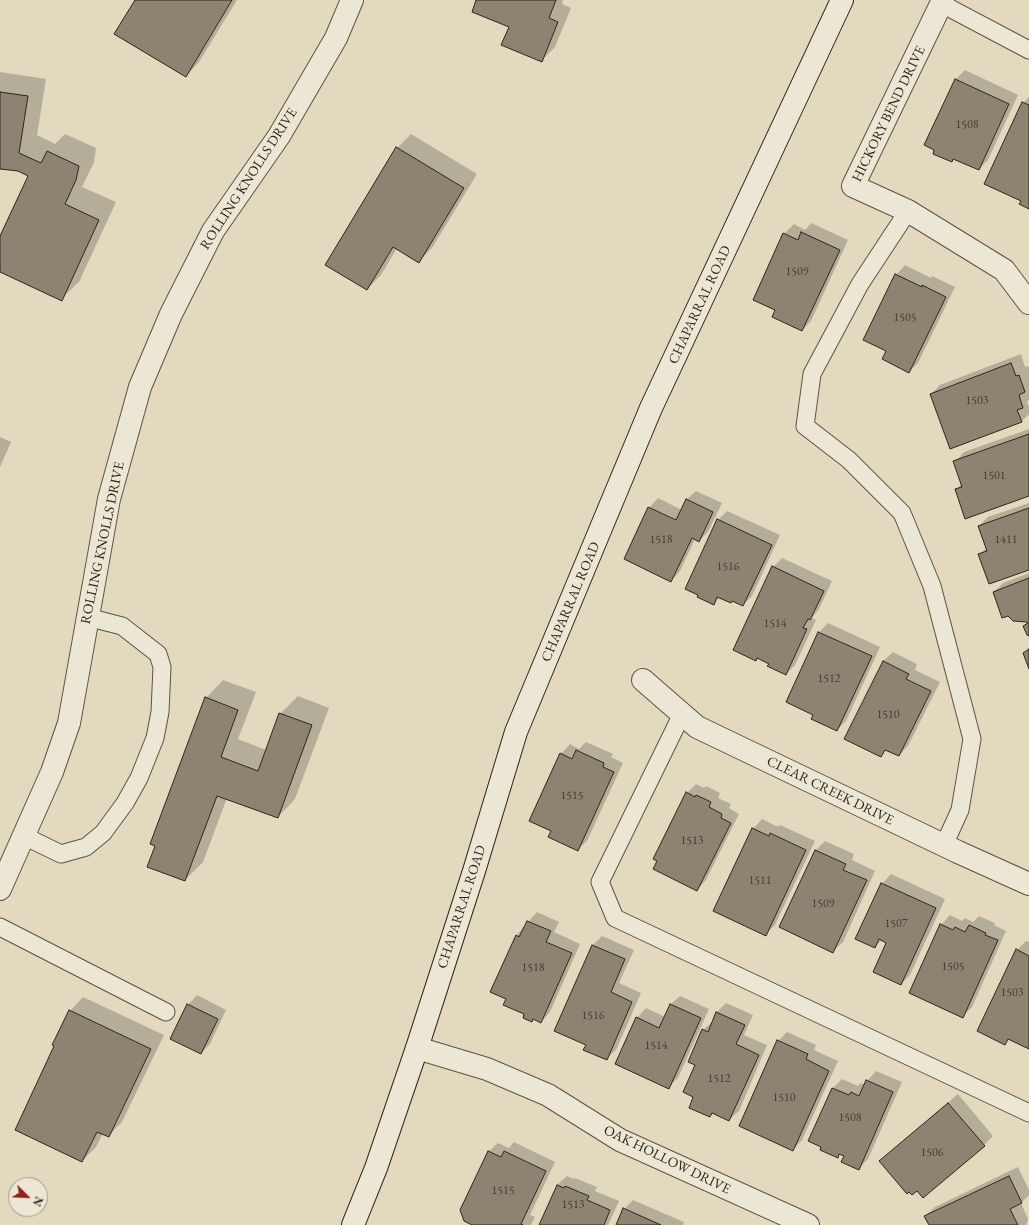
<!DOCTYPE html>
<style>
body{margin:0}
#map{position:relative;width:1029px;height:1225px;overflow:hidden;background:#e2d9bf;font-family:"EB Garamond",serif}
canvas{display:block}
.north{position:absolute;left:8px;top:1177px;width:40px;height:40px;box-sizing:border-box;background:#ece6d5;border:1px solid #a1998a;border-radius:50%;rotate:114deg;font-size:11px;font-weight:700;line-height:16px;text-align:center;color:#31251a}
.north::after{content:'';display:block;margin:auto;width:14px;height:18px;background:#8f2418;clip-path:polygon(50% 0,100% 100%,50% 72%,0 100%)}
</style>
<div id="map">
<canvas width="1029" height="1225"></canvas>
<div class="north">N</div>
</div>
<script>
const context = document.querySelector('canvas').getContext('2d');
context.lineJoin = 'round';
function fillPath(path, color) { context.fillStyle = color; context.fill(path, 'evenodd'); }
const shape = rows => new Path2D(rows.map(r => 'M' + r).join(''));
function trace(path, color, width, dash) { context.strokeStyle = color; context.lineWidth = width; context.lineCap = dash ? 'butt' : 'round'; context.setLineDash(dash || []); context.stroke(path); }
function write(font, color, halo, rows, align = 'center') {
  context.font = font + ' "EB Garamond",serif'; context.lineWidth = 4; context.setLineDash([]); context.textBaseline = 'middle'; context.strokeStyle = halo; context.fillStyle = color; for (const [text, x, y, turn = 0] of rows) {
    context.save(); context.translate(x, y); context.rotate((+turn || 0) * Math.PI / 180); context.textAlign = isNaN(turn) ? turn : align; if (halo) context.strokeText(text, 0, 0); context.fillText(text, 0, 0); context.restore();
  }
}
const shadow = shape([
 [136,0,237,0,199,62,186,76],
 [477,0,563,0,562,4,571,8,555,47,542,60,510,26],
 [965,70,1018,95,988,160,979,169,955,158,952,161,956,79],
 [0,72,46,79,37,135,55,144,65,134,96,148,94,162,82,187,116,202,79,282,61,299,0,271,0,238,29,175,18,170,0,168],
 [1029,97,1029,208,1022,201,1023,103],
 [411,134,477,174,432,248,419,261,397,248,381,275,367,289,397,148],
 [811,223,848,240,811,321,802,330,777,310,784,234,794,224,805,230],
 [905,265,931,278,932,276,955,287,918,363,909,372,887,350,896,275],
 [1021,354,1025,367,1028,366,1029,369,1029,400,1027,402,1029,407,1029,414,1022,421,950,447,931,394,940,385],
 [1029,429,1029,495,956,490,962,483,955,462,964,452],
 [0,437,11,442,0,467],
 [696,491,722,503,708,532,699,541,695,539,680,571,671,581,649,508,658,498,682,510,686,500],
 [1029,503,1029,569,979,555,986,548,979,526,988,517],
 [727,511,780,535,752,596,743,605,733,600,731,602,720,597,714,604,718,520],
 [782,558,832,581,819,609,812,618,816,620,795,665,786,674,770,663,773,567],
 [1029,573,1029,635,1024,626,1028,622,994,592,1003,583],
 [828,623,880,647,846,721,837,730,814,714,787,702,819,632],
 [893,652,917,664,915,670,940,682,908,746,899,755,887,749,881,756,883,661],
 [223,680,256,692,238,739,266,750,280,714,298,696,329,708,295,799,278,817,227,798,203,862,185,880,206,698],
 [586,742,613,754,611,757,623,763,587,841,577,850,553,830,561,754,570,744,579,749],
 [696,784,704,788,706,786,720,793,718,798,731,804,729,808,739,814,706,880,697,890,687,793],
 [762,819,778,827,780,825,815,841,775,925,766,934,753,829],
 [825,841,854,854,852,860,875,871,843,942,833,951,781,927,816,850],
 [891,874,945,899,910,975,901,984,888,942,882,940,874,947,882,884],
 [537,912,559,922,554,932,580,944,550,1012,541,1022,534,1018,532,1021,507,999,516,936],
 [950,915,962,921,965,918,973,922,979,916,995,923,994,925,1006,931,972,1007,962,1017,941,925],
 [602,936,634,950,619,983,641,993,616,1050,606,1059,587,1044,556,1030,593,945],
 [1026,941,1029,942,1029,1047,1010,1038,1005,1044,1017,950],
 [197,995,226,1010,210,1044,201,1053,188,1005],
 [680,996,709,1009,678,1078,668,1087,637,1018,646,1008,665,1017,670,1005],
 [83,997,164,1035,122,1122,108,1136,103,1133,96,1147,82,1161,56,1046,70,1011],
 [726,1003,753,1015,744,1035,767,1045,739,1111,729,1120,713,1113,710,1116,695,1096,696,1064,703,1030,713,1021,717,1012],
 [787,1032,816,1045,814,1050,838,1061,802,1140,793,1150,778,1041],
 [876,1071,902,1082,868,1159,859,1168,845,1155,841,1153,837,1157,822,1146,810,1141,833,1088,842,1079,858,1086,861,1083,865,1085,867,1081],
 [958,1094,993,1136,984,1145,881,1161],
 [514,1142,555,1162,530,1215,535,1217,531,1225,474,1225,488,1152,498,1143,509,1148],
 [1018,1167,1029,1190,1029,1195,1021,1203,1028,1219,1026,1225,930,1225,925,1216,935,1207],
 [567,1176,574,1179,575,1178,597,1187,595,1191,619,1201,608,1225,540,1225,557,1185],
 [633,1200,684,1222,683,1225,617,1225,624,1209]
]);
const building = shape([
 [135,0,232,0,186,77,114,34,135,0],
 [476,0,556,0,549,18,558,22,542,62,501,45,509,27,472,12,476,0],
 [955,79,1009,104,979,170,953,159,952,162,933,154,934,150,924,145,955,79],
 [0,92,28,96,19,153,41,163,47,151,79,166,76,180,65,204,99,220,62,301,0,272,0,236,28,176,18,171,0,169,0,92],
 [1022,102,1029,105,1029,209,1019,204,1021,201,984,184,1022,102],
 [396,147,464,188,419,263,393,247,367,290,325,265,396,147],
 [801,232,840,250,802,331,772,317,775,310,753,300,783,233,798,240,801,232],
 [895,274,922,287,922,285,946,297,909,373,882,359,886,351,863,340,895,274],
 [1011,363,1016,376,1019,375,1025,392,1019,395,1023,408,1017,410,1022,422,950,449,930,394,1011,363],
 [1029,434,1029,496,965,519,955,489,962,487,953,461,1029,434],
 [686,499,713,512,699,542,692,538,671,582,624,559,648,507,676,520,686,499],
 [1029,508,1029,570,989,584,978,554,987,551,978,526,1029,508],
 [717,519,772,545,743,606,732,601,731,603,717,597,714,605,697,597,698,595,685,589,717,519],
 [772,566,824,591,810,620,808,619,803,628,807,629,786,675,767,666,769,664,757,658,756,661,733,650,772,566],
 [1029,578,1029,636,1027,635,1023,626,1028,623,1026,622,1013,621,1008,616,1002,618,993,592,1029,578],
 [818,632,872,656,837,731,811,719,813,715,786,702,818,632],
 [1029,649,1029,669,1023,653,1029,649],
 [883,661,909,674,906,679,931,691,899,756,885,750,881,757,844,739,883,661],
 [205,697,238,710,221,757,258,771,279,713,312,725,278,818,217,796,185,881,147,867,155,846,150,844,205,697],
 [576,750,604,763,603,767,614,772,578,851,548,837,551,831,529,821,560,753,572,759,576,750],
 [686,792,695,797,696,795,711,802,709,807,722,814,721,818,731,823,697,891,653,869,657,861,653,859,686,792],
 [752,828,769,836,770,833,806,850,766,936,713,911,752,828],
 [815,850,846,864,843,870,867,880,833,953,779,927,815,850],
 [881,883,936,908,901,985,873,972,886,943,879,939,875,948,855,939,881,883],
 [527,921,551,931,546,942,572,953,541,1023,533,1019,532,1022,523,1018,524,1014,503,1005,506,999,490,992,516,935,519,937,527,921],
 [940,924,953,930,955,927,965,932,969,925,986,933,985,935,998,940,963,1018,909,993,940,924],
 [592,945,625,959,611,992,632,1002,607,1060,583,1050,586,1045,554,1031,592,945],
 [1016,949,1029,956,1029,1049,1008,1039,1005,1045,977,1031,1016,949],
 [187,1004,218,1019,201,1054,170,1039,187,1004],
 [670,1004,701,1018,669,1089,615,1064,636,1017,659,1028,670,1004],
 [69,1010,151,1049,109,1137,97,1132,82,1162,15,1130,54,1046,52,1045,69,1010],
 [716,1012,745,1025,736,1044,759,1055,729,1121,712,1113,710,1117,689,1108,693,1097,683,1092,695,1065,688,1062,702,1029,708,1032,716,1012],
 [777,1040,808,1054,806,1059,829,1071,793,1151,739,1126,777,1040],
 [866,1080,893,1092,859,1170,841,1162,844,1156,839,1154,838,1158,820,1150,821,1147,808,1141,832,1088,849,1095,851,1092,859,1096,866,1080],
 [948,1103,985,1146,923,1198,917,1191,912,1195,909,1192,907,1194,879,1161,948,1103],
 [488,1151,501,1157,504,1151,546,1171,521,1224,523,1225,472,1225,464,1221,460,1210,488,1151],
 [1009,1176,1022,1203,1010,1209,1018,1225,929,1225,924,1216,1009,1176],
 [557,1185,564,1188,565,1186,589,1196,587,1200,610,1210,604,1225,539,1225,557,1185],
 [623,1208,661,1225,616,1225,623,1208]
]);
const service = shape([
 [942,4,1029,50],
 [908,211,860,284,812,374,805,426,849,460,902,513,932,586,972,739,960,810,944,845],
 [682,714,600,882,615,918,1029,1113],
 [24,836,61,854,86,847,103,833,125,803,139,778,155,738,160,712,162,667,158,654,122,626,87,617],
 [0,927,166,1012]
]);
const minor = shape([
 [943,0,853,186,908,211,1004,270,1029,303],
 [643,680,697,727,958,852,1029,884],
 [0,889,52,772,69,723,109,499,140,387,171,314,213,231,279,136,336,38,352,0],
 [417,1048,487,1069,548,1095,620,1140,808,1225]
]);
const secondary = shape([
 [353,1225,376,1168,417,1048,474,871,516,732,651,408,842,0]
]);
const numberNames = [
 ["1508",967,125],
 ["1509",797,272],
 ["1505",905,318],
 ["1503",977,401],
 ["1501",994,476],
 ["1518",661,540],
 ["1411",1006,540],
 ["1516",728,567],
 ["1514",775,624],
 ["1512",829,679],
 ["1510",888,715],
 ["1515",572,796],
 ["1513",692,841],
 ["1511",760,881],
 ["1509",823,904],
 ["1507",896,924],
 ["1505",953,967],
 ["1518",533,968],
 ["1503",1012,993],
 ["1516",593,1016],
 ["1514",656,1046],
 ["1512",719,1079],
 ["1510",784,1098],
 ["1508",850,1118],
 ["1506",932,1153],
 ["1515",503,1191],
 ["1513",573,1205]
];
const streetNames = [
 ["HICKORY BEND DRIVE",889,114,-64],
 ["ROLLING KNOLLS DRIVE",249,179,-57],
 ["CHAPARRAL ROAD",700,305,-65],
 ["ROLLING KNOLLS DRIVE",103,543,-78],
 ["CHAPARRAL ROAD",571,602,-67],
 ["CLEAR CREEK DRIVE",830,791,26],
 ["CHAPARRAL ROAD",462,907,-72],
 ["OAK HOLLOW DRIVE",667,1160,26]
];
fillPath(shadow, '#0003');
fillPath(building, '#8d8370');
trace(building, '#31251a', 1);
trace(service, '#5d5243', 19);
trace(minor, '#5d5243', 24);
trace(secondary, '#31251a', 24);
trace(service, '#ece6d5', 17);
trace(minor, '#ece6d5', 22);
trace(secondary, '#ece6d5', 22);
write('12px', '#483c30', null, numberNames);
write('14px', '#31251a', '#ece6d5', streetNames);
</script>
